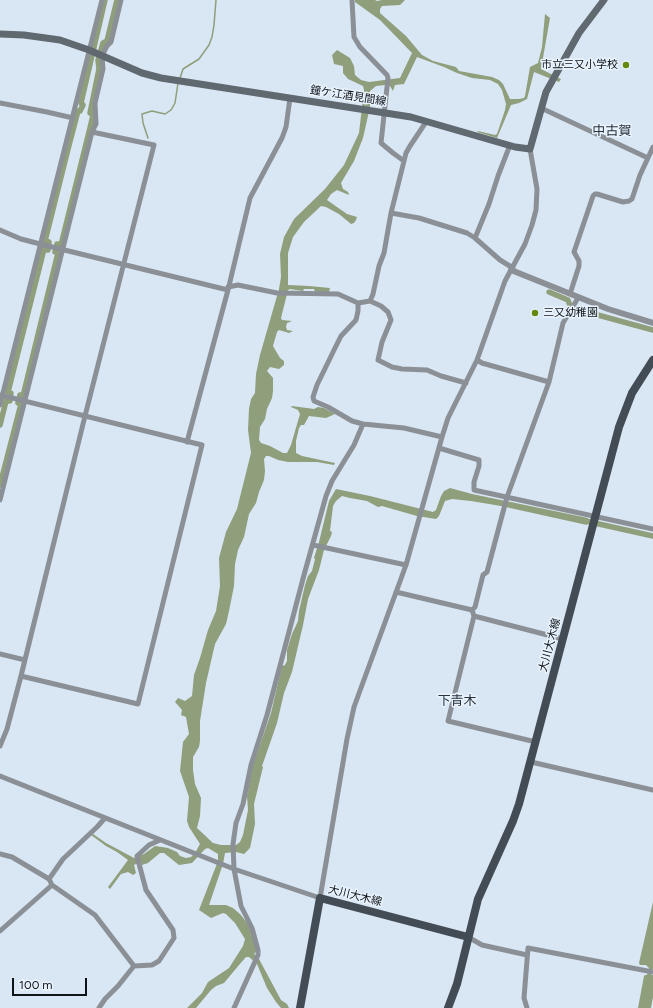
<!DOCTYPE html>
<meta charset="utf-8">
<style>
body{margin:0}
#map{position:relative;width:653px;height:1008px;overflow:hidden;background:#d9e6f4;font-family:Figtree,sans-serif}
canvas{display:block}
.scale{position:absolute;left:12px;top:978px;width:75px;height:18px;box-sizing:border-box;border:2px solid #0e1317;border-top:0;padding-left:5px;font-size:12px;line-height:14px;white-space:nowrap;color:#0e1317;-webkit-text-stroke:3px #e9f3fe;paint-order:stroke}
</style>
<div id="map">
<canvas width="653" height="1008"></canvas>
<div class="scale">100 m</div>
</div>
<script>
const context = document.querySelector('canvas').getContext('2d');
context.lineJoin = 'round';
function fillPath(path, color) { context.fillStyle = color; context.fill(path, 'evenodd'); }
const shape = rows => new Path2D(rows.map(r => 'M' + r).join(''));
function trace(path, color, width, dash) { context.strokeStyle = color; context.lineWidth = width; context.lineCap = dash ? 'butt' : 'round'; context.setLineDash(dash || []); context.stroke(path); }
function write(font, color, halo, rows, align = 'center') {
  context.font = font + ' Figtree,"Noto Sans JP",sans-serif'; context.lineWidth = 3; context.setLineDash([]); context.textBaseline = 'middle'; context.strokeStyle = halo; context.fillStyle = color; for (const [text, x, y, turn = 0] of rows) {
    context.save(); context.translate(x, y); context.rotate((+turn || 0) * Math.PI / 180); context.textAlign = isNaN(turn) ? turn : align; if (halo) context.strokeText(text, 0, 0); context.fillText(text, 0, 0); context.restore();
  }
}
const water = shape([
 [355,0,375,0,377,1,382,0,405,0,400,5,382,6,380,9,380,13,406,36,422,55,433,61,456,67,459,71,492,77,499,80,503,84,510,99,519,99,524,98,525,96,530,67,538,63,542,47,545,14,550,18,541,69,561,79,559,82,534,72,527,99,519,103,511,105,497,138,477,132,478,131,495,135,497,134,505,110,506,104,502,90,498,84,490,80,472,78,457,73,444,67,417,57,404,84,395,85,393,91,390,86,385,85,376,86,370,91,370,107,363,138,354,161,341,183,343,189,348,192,349,195,337,190,331,194,327,200,347,214,357,217,356,220,354,223,351,224,339,214,326,207,321,206,304,222,293,237,288,253,288,285,309,286,330,288,329,292,315,292,314,289,304,289,303,291,290,289,288,290,281,318,282,320,292,321,287,323,286,327,287,330,293,331,289,333,279,330,277,332,273,346,280,358,284,361,284,365,279,369,270,367,267,371,273,378,273,391,272,398,267,409,265,419,260,427,259,440,261,443,270,446,283,453,287,453,291,445,300,414,298,410,291,407,292,406,314,409,318,407,324,408,335,414,326,418,309,416,304,425,301,425,299,428,296,441,296,453,302,456,335,463,334,465,317,462,288,462,278,460,269,456,266,456,264,459,265,471,264,480,259,492,256,503,249,514,244,537,238,550,235,564,234,586,229,611,226,624,215,644,206,683,200,721,200,741,199,747,193,757,193,770,195,784,201,798,200,816,197,828,213,843,221,845,236,845,240,842,243,835,248,810,247,796,253,765,271,713,282,666,285,665,287,661,287,650,292,634,298,621,299,611,305,585,308,576,312,571,315,559,314,558,319,542,329,501,336,489,370,496,433,512,436,510,441,496,444,491,450,488,472,494,588,518,587,525,501,506,471,501,452,499,445,501,439,516,436,519,417,516,382,506,378,507,367,501,350,498,342,496,336,501,333,506,330,531,332,532,331,536,324,550,319,570,308,599,303,625,292,672,284,693,277,723,262,766,263,767,254,804,255,824,250,848,244,854,236,852,225,853,223,864,209,905,226,905,233,908,240,914,249,925,257,950,254,954,259,959,281,1000,287,1004,289,1008,281,1008,276,1002,267,988,257,964,249,957,246,957,239,965,224,983,216,986,211,990,196,1008,187,1008,202,993,208,982,229,968,243,946,245,939,235,923,226,914,223,913,211,918,199,910,218,861,218,854,208,848,205,849,192,863,179,865,164,853,160,853,148,863,142,865,141,862,134,865,136,873,133,875,128,872,121,874,110,889,108,887,128,860,117,852,106,846,91,835,93,834,106,843,134,858,144,854,155,846,168,848,177,852,180,856,186,858,191,857,195,853,200,844,189,827,187,821,189,797,180,771,183,742,189,734,186,717,181,715,182,710,175,702,178,698,185,701,192,696,194,675,200,658,208,630,216,611,220,586,219,558,226,532,237,509,251,453,248,430,249,409,251,399,255,393,256,374,260,355,279,289,281,277,280,254,284,237,294,219,325,189,344,165,359,133,364,90,363,86,348,79,343,73,343,66,334,64,332,55,337,50,350,58,354,66,355,75,361,80,369,82,400,78,412,53,380,20,355,2],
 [653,902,653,968,651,975,653,975,653,997,651,1008,638,1008,644,976,645,975,647,975,649,968,646,965,640,965,639,963]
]);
const stream = shape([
 [180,78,183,69,199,59,209,45,212,37,214,25,216,0],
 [148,138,143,123,142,114,152,111,165,114,171,110,175,103,178,83]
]);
const canal = shape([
 [549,292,568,300,570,306,576,309,653,330],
 [0,425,6,401,10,401,11,393,8,392,44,249,48,250,49,242,45,241,68,149,78,111,80,111,83,105,81,103,105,0],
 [0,485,21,404,18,403,20,395,23,396,58,253,55,252,57,244,61,245,90,128,93,115,90,113,99,69,98,60,103,43,107,41,117,0],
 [581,520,653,536]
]);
const minor = shape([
 [352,0,354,37,360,47,387,75,388,78,381,143,393,153,404,161],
 [0,103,47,112,73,118],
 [541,108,648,158],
 [391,213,419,218,467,233,475,238,500,260,513,268],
 [0,230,21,239,44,245,228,290],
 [475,238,489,204,498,176,510,145],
 [228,287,238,285,277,293,338,294,358,303,370,301,381,306,388,312,391,320,382,342,378,360,392,367,402,369,427,370,441,376,466,383],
 [570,294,579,266,579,261,574,252,593,196,595,194,597,194,623,202,629,201,632,199,640,175,653,147],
 [370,301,373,294,379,266,384,253,391,213,406,153,410,146,426,122],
 [358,303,358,311,356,320,341,336,336,346,317,385,313,397,314,401,328,407,352,421,363,424,404,428,442,437],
 [477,360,482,363,549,382],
 [0,395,202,445,138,704,21,676],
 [0,405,102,0],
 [187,442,228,290,250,198,282,138,286,127,290,98],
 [439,448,479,460,479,466,474,482,474,490,653,529],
 [0,500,92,132,96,124,95,103,103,69,102,56,107,46,111,42,121,0],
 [313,545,406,565],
 [396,592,472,610],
 [472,610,475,607,483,575,487,572,507,497,549,382,563,323,578,298],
 [472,610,474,616,448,721,536,742],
 [474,616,563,639],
 [0,654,25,660],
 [0,746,7,729,21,676,85,416,154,145,92,132],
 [531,762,653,790],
 [0,776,234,869,320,898,347,739,354,707,406,565,442,437,448,418,477,360,505,281,525,244,532,225,536,210,537,189,530,149],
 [0,854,12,857,49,879,52,885,95,915,134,966],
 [49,879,63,859,97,827,105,818],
 [0,931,52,885],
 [468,937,482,945,527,955],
 [134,966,152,965,159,961,174,938,173,930,146,890,137,856,149,845,160,840],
 [99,1008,105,999,118,986,134,966],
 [234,1008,258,955,258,950,252,928,241,906,234,869,233,844,236,823,243,804,251,765,267,715,304,575,326,496,332,481,354,445,363,424],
 [527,1008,524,998,528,948,653,972]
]);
const tertiary = shape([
 [511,270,608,309,653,323]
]);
const secondary = shape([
 [0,34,24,35,60,40,89,50,142,73,161,78,411,117,515,147,530,149,546,92,579,33,604,0]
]);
const primary = shape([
 [300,1008,320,898,468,937],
 [448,1008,457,984,478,899,513,821,519,804,619,427,632,393,653,360]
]);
const markers = [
 [626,65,4,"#64890f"],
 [535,313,4,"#64890f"]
];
const poiNames = [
 ["市立三又小学校",618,65],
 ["三又幼稚園",543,313,"left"]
];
const streetNames = [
 ["鐘ケ江酒見間線",348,96,9],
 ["大川大木線",550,645,-75],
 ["大川大木線",355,896,14]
];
const quarterNames = [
 ["中古賀",612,131],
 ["下青木",457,701]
];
fillPath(water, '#8f9e7b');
trace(stream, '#8f9e7b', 1.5);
trace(canal, '#8f9e7b', 5.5);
trace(minor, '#8b9096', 5);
trace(tertiary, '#8b9096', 6);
trace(secondary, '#606870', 7);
trace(primary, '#434c55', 8);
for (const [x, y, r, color] of markers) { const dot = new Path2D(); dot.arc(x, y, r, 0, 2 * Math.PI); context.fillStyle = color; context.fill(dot); trace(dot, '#e9f3fe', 1.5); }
write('11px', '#0e1317', '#e9f3fe', poiNames, 'right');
write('11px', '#0e1317', '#e9f3fe', streetNames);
write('13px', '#27313b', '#e9f3fe', quarterNames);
</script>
